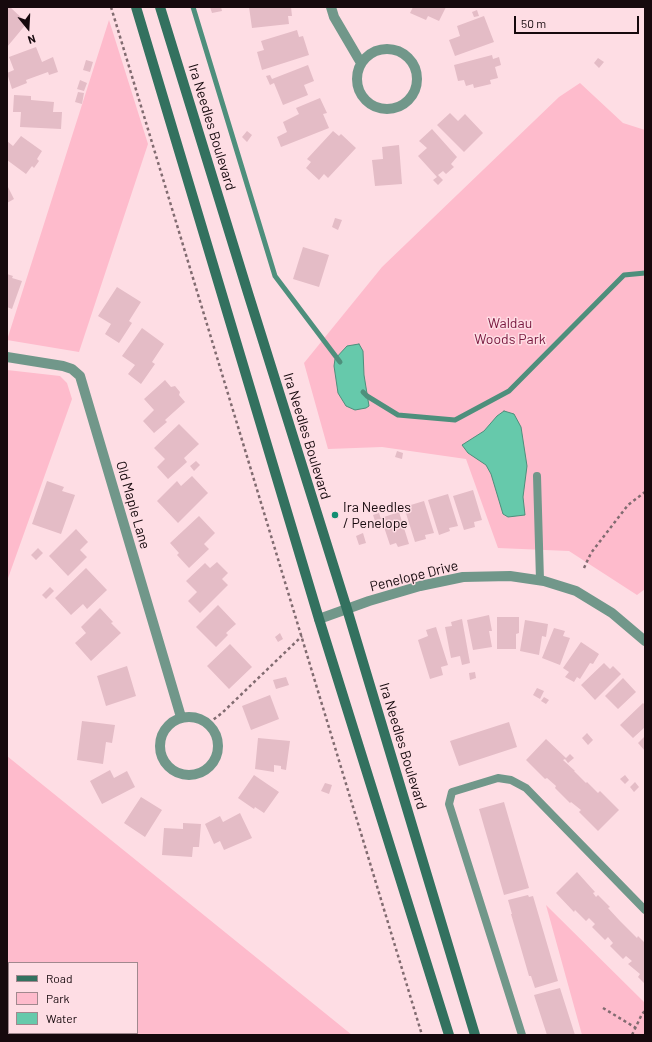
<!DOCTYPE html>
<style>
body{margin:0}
#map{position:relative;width:652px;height:1042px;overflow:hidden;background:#fedde4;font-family:Barlow,sans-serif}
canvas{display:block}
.frame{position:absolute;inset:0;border:8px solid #16090d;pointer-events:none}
.legend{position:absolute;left:8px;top:962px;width:130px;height:72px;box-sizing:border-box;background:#fedde4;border:1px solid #a1888e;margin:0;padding:5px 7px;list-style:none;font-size:12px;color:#16090d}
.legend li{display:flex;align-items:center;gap:8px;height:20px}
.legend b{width:20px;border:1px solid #a1888e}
.north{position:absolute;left:8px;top:8px;width:40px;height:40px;-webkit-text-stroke:3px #fedde4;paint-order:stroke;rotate:162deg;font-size:11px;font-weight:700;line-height:16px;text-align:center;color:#16090d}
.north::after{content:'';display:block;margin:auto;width:14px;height:18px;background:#16090d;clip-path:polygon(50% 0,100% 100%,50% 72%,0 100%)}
.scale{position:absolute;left:514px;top:16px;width:125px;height:18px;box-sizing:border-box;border:2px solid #16090d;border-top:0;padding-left:5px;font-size:12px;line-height:14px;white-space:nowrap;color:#16090d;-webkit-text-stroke:3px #fedde4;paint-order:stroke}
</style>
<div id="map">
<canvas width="652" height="1042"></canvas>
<div class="frame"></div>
<ul class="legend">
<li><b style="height:5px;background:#33715f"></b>Road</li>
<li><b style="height:11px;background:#febbcc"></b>Park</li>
<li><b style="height:11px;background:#66c9ab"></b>Water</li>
</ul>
<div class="north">N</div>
<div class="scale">50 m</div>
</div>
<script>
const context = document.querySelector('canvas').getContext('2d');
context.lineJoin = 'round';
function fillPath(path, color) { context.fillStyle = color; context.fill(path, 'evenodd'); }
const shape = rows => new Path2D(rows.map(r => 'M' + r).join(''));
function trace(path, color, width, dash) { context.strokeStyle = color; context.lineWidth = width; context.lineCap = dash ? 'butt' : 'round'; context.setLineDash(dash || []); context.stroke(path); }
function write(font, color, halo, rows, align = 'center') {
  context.font = font + ' Barlow,sans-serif'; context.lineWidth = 3; context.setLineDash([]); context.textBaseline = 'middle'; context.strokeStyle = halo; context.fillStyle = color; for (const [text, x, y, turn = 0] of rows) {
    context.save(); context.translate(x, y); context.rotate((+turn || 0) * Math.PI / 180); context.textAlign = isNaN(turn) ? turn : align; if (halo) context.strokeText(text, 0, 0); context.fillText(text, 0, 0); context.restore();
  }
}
const green = shape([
 [109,20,148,144,79,352,7,340],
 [580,83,623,123,645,130,645,589,637,595,569,551,498,548,466,459,382,447,328,449,304,363,382,267,559,97],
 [7,370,60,376,67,383,72,399,7,581],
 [7,756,163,882,352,1035,7,1035],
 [9,963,137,963,137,1033,9,1033],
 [546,905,645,1003,645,1035,582,1035]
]);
const water = shape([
 [359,344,363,351,364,375,369,406,366,408,355,410,346,406,338,393,334,366,335,359,347,346,359,344],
 [504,411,514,414,521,427,527,466,523,497,525,515,508,517,503,514,491,474,486,465,468,453,462,445,484,431,497,416,504,411]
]);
const stream = shape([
 [193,7,275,276,340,362],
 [363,392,367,396,398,415,455,420,509,391,624,275,645,273]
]);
const building = shape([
 [7,7,10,7,27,23,7,47],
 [210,7,221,7,222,11,212,13],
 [249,7,291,7,292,16,288,16,289,24,252,28],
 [413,7,446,7,439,21,428,16,426,20,410,13],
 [477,10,479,16,474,17,472,12],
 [484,16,494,42,455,56,449,40,460,36,457,26],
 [297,30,299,37,303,36,309,55,262,70,257,52,264,50,261,41],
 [36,47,42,62,53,57,58,72,49,75,48,72,26,80,27,83,12,89,7,73,14,70,9,57],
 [492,55,493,59,499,57,501,65,495,67,498,78,490,80,491,84,474,88,473,84,466,86,464,80,458,81,454,65],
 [598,58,604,62,599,68,594,63],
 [86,60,93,62,90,72,83,70],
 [308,65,314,81,304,85,308,95,283,105,274,83,270,85,266,76,270,75,272,79],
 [80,80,87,83,84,91,77,89],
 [78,92,84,93,82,104,75,102],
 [14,95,31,96,31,100,54,102,53,112,62,112,61,129,20,127,21,112,13,112],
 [320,98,327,113,323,114,329,128,281,147,277,137,287,132,283,122,299,114,296,108],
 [450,113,458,121,465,114,483,133,464,152,437,125],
 [432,129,457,157,451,164,454,167,446,174,443,171,438,175,443,180,438,185,433,180,437,177,418,156,427,148,419,141],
 [247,131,252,135,247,142,242,137],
 [333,131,339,136,341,134,356,148,328,178,324,174,319,180,306,168,311,162,307,159],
 [21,136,42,151,37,159,39,161,34,168,32,166,26,174,7,160,7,141,13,146],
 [399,145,402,184,375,186,372,160,383,159,382,147],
 [7,185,14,199,7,203],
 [335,218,342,220,338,230,332,227],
 [303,247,329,255,319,287,293,279],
 [7,274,13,276,12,278,22,281,12,309,7,307],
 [117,287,141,302,129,321,132,323,119,343,105,334,111,324,98,316],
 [142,328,164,344,152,362,155,364,141,384,128,374,135,365,122,356],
 [165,380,171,387,175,386,180,392,179,395,185,402,165,420,167,422,154,433,143,421,154,410,144,399],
 [179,424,199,444,184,458,187,462,168,479,157,467,165,459,154,448],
 [397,451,403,453,402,459,395,457],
 [196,461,200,465,194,471,190,466],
 [192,476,208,493,178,523,157,501,177,481,181,486],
 [47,481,64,487,62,491,75,495,61,534,32,524],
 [473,490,482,520,474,522,475,527,464,530,453,496],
 [448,494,458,526,449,528,450,531,439,535,428,500],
 [424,501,434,533,425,535,426,539,415,542,404,507],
 [399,512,409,544,398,547,396,543,390,545,381,518],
 [379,513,381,519,375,521,373,515],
 [199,516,215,533,204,544,209,549,189,568,177,555,179,553,170,543],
 [76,529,88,542,80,550,87,557,68,576,49,556],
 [363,533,366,543,359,545,356,536],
 [38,548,43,553,36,560,31,555],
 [217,562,228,573,222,579,228,585,200,613,188,601,197,592,186,581,205,563,210,568],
 [86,568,107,590,87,609,83,604,71,615,55,598],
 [50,587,54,591,46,599,42,595],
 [218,605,236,624,226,633,228,635,216,647,196,627],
 [100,608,113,622,111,623,121,633,91,661,75,643,86,633,81,627],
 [489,615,492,631,489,631,492,647,473,650,467,620],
 [497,617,519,617,519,633,516,634,516,649,497,649],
 [462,619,470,663,462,665,460,656,451,658,445,627,452,626,451,622],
 [525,620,548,624,546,637,542,636,539,655,520,651],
 [436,627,448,665,441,667,443,675,430,679,418,640,428,636,426,630],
 [554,628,565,631,563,636,570,638,560,665,542,658],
 [280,633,283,639,278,642,275,637],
 [581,642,599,654,593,664,590,663,580,679,577,677,574,682,565,677,569,672,563,668],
 [230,644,252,667,229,689,207,666],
 [604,663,610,669,613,666,621,674,595,700,581,685],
 [127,666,136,696,106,706,97,676],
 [475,672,476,678,470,680,469,673],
 [286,677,289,685,276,689,273,680],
 [623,678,636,692,618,709,605,696],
 [537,688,544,691,540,699,533,695],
 [270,695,279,719,251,730,242,706],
 [544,697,549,700,546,704,541,701],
 [643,703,645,705,645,727,633,738,620,725],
 [82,721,115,725,112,743,106,742,103,764,77,760],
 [509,722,517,747,459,766,450,741],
 [587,733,593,740,588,745,582,738],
 [645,736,645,751,638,743],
 [258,738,290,741,286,770,281,769,281,766,274,765,274,772,255,769],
 [546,739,566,758,570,754,574,758,568,763,565,759,563,760,575,771,574,771,586,783,587,782,598,793,600,791,619,810,598,831,579,812,581,810,571,802,570,803,555,788,556,786,547,778,545,779,526,760],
 [110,770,114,778,127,771,135,787,102,804,90,781],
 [254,775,279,792,264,813,255,807,254,809,238,798],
 [625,775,629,780,625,784,620,779],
 [635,782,639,787,634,792,630,787],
 [325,783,332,785,329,794,321,791],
 [141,797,162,810,145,837,124,823],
 [504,802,529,888,504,895,479,809],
 [240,813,252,838,224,850,220,841,214,844,205,824,220,816,223,822],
 [183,823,201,824,199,847,193,847,192,857,162,855,164,828,183,829],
 [577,872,595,892,593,893,596,897,598,895,610,907,608,908,620,921,637,938,638,936,645,943,645,984,638,977,640,974,628,964,632,961,626,956,623,959,610,946,613,943,608,937,605,940,592,927,595,924,589,918,586,921,575,910,574,912,556,893],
 [528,895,529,897,533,896,558,981,535,988,531,976,529,976,511,914,512,914,508,900],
 [560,988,575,1035,547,1035,534,995]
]);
const path = shape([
 [111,7,422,1035],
 [584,568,591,553,628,505,645,492],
 [209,723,222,713,302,636],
 [603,1008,636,1028],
 [632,1035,642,1014,645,1011]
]);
const lane = shape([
 [537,476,540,580],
 [522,1035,449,804,452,792,498,778,511,780,526,788,645,910]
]);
const street = shape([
 [331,7,334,17,361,63],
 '357 79a30 30 0 1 1 60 0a30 30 0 1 1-60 0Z',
 [7,357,63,366,72,369,80,376,181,717],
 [319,619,369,601,420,586,463,577,510,576,544,581,576,591,612,613,645,641],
 '160 746a29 29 0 1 1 58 0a29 29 0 1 1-58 0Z'
]);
const secondary = shape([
 [136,7,319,619,449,1035],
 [160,7,248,293,347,609,475,1035]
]);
const markers = [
 [335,515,4,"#138e72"]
];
const streetNames = [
 ["Ira Needles Boulevard",212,127,73],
 ["Ira Needles Boulevard",307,436,73],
 ["Old Maple Lane",133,505,74],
 ["Penelope Drive",414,576,-14],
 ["Ira Needles Boulevard",403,746,73]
];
const parkNames = [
 ["Waldau",510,323],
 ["Woods Park",510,339]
];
const poiNames = [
 ["Ira Needles",343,507],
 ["/ Penelope",343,523]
];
fillPath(green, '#febbcc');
fillPath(water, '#66c9ab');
trace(water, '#4e8f7c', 1);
trace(stream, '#4e8f7c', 5);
fillPath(building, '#e4bcc6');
trace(path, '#816b70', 2.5, [3, 3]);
trace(lane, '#71978a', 8);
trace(street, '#71978a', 10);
trace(secondary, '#33715f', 10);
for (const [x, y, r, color] of markers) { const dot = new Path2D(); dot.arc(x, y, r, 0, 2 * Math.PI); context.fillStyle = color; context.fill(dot); trace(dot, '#fedde4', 1.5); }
write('14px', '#16090d', '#fedde4', streetNames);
write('14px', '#77163d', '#fedde4', parkNames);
write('14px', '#16090d', '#fedde4', poiNames, 'left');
</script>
